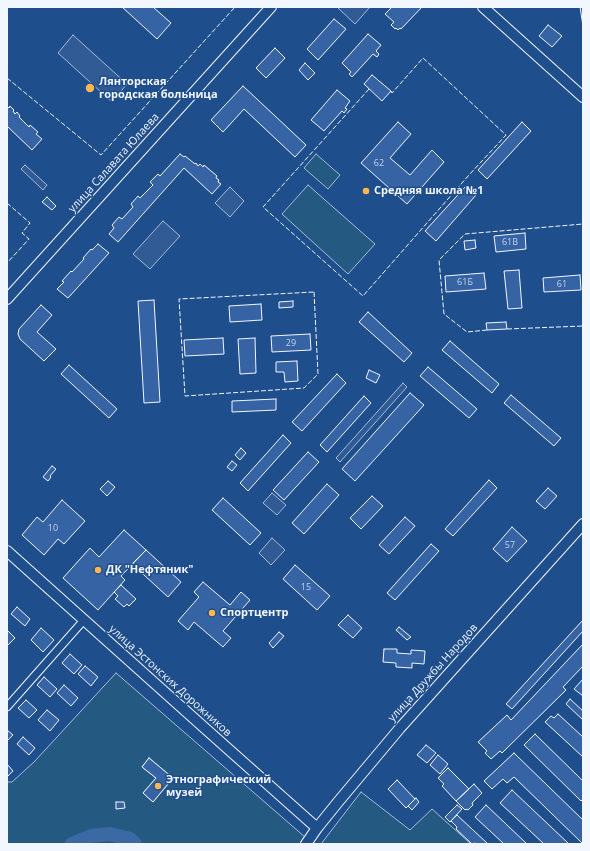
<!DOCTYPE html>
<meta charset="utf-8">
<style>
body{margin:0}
#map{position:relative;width:590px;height:851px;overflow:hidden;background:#1f4e8c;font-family:"Open Sans",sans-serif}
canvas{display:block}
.frame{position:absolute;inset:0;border:8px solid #f2f6ff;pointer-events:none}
</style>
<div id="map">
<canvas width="590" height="851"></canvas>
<div class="frame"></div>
</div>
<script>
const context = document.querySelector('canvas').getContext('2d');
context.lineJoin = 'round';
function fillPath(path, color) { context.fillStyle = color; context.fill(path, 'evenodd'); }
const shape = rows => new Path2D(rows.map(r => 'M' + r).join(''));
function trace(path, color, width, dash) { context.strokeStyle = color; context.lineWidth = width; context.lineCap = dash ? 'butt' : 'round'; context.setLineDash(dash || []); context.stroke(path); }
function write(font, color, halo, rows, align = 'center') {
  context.font = font + ' "Open Sans",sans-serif'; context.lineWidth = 3; context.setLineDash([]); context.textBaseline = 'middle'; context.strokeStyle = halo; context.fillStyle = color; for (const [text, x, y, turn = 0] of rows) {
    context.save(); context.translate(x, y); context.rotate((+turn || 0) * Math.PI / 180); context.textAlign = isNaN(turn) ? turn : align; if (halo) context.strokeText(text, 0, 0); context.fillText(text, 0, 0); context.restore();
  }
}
const green = shape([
 [316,154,340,175,328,189,304,168,316,154],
 [308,185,375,244,348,274,282,214,308,185],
 [116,673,313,844,7,844,7,782,12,782,34,762,116,673],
 [149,758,173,778,153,802,143,793,156,778,142,767,149,758],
 [361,792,410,830,432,809,471,844,321,844,361,792]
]);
const parking = shape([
 [337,7,370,7,355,24,337,7],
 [73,35,127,84,112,102,58,53,73,35],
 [25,165,47,185,43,190,21,169,25,165],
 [230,187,244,201,230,217,215,203,230,187],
 [163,221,180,236,150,269,133,254,163,221],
 [403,383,407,387,340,462,336,458,403,383],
 [272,493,286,505,277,515,263,503,272,493],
 [272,538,285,550,271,565,259,553,272,538]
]);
const river = shape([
 [72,844,91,836,110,834,130,839,135,844]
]);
const building = shape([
 [122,7,153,7,171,23,157,39,122,7],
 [392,7,422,7,401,29,400,28,398,30,396,28,395,29,391,25,394,22,385,14,392,7],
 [580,7,583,7,583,26,580,7],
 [334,19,346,29,318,60,307,49,334,19],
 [548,25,562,36,552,47,539,36,548,25],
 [368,34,381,45,376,51,379,54,377,57,373,54,352,77,349,74,351,72,342,63,368,34],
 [275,48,285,58,266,78,256,68,275,48],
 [305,63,315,73,308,80,299,70,305,63],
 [372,75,391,91,382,101,364,84,372,75],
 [243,86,306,145,295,157,244,109,223,132,211,120,243,86],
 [337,90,350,101,345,108,347,109,344,113,342,111,324,131,311,120,337,90],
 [7,106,9,108,10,106,14,110,13,111,15,114,17,112,20,116,19,117,29,127,30,125,38,132,36,134,42,139,32,150,7,126,7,106],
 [398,122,411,134,390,158,410,175,432,150,444,162,407,204,361,163,398,122],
 [522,122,531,131,487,179,478,170,522,122],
 [180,154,184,157,185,156,195,164,196,163,198,166,200,164,203,167,204,165,217,176,216,178,219,180,218,182,221,184,212,194,184,168,118,242,109,234,114,228,112,225,119,217,122,219,133,207,131,204,138,196,140,198,153,185,150,182,158,174,160,176,180,154],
 [466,186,476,195,436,241,425,231,466,186],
 [47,197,56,206,52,210,42,202,47,197],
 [525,233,526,249,496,252,494,236,525,233],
 [475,240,476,248,465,250,464,241,475,240],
 [98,244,109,253,68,298,57,289,64,282,62,281,71,271,72,272,84,259,83,258,91,249,92,250,98,244],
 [519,270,522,308,508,309,504,271,519,270],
 [484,273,486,289,446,292,445,276,484,273],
 [580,275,581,290,544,292,543,278,580,275],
 [154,300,160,402,144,403,138,301,154,300],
 [293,301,293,307,279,308,279,302,293,301],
 [261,304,262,320,230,322,229,306,261,304],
 [41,305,52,315,37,332,56,349,44,361,20,339,18,334,19,329,41,305],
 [368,312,412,353,404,362,359,322,368,312],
 [506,322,507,329,487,330,486,323,506,322],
 [310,334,311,350,272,352,271,336,310,334],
 [223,338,224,354,185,356,184,340,223,338],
 [255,338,256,373,240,374,238,339,255,338],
 [450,341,499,384,492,393,442,350,450,341],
 [297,361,298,381,285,382,284,372,276,372,276,362,297,361],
 [69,365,117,409,109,418,61,374,69,365],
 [428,367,477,409,469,418,420,376,428,367],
 [369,370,380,375,376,383,366,378,369,370],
 [337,374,346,383,302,431,292,422,337,374],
 [410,393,424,405,355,481,342,469,410,393],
 [511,395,561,438,554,446,504,403,511,395],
 [364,396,371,403,327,452,320,445,364,396],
 [276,399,276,410,232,412,232,401,276,399],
 [283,435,291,443,248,491,240,483,283,435],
 [241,448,246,453,240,460,235,455,241,448],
 [308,452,319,462,284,500,273,490,308,452],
 [232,461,237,465,232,471,227,467,232,461],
 [52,466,56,469,50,476,51,477,48,481,43,477,52,466],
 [489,480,497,488,453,536,445,529,489,480],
 [108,481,115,487,107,496,100,489,108,481],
 [327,484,339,495,304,534,292,523,327,484],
 [548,488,557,496,545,509,536,501,548,488],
 [372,496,383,506,361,529,350,518,372,496],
 [223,498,261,533,250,545,212,510,223,498],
 [62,500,85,521,64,544,58,539,44,555,22,535,37,517,43,522,62,500],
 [405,517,415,526,389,554,379,545,405,517],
 [512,527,527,541,507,562,493,549,512,527],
 [124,530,146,550,121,576,125,580,98,610,63,578,90,548,99,557,124,530],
 [431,544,439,551,395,600,387,593,431,544],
 [146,550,181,582,168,597,132,564,146,550],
 [295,565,330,596,317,610,283,579,295,565],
 [203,582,230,605,241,592,250,600,223,631,231,638,223,647,194,622,188,630,178,621,199,597,194,592,203,582],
 [121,585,136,599,129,606,127,604,124,607,115,599,118,596,114,592,121,585],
 [17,607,30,619,25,626,11,614,17,607],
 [348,615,362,628,353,638,338,625,348,615],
 [583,620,583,631,512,709,506,704,583,620],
 [399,627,411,637,407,640,396,630,399,627],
 [41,628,54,640,43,652,31,640,41,628],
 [7,630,15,638,7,646,7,630],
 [279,632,284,636,273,648,269,643,279,632],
 [583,644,583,666,563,687,566,690,502,753,500,751,491,759,485,753,487,751,478,742,507,715,511,720,583,644],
 [384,649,397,649,397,653,411,654,411,650,425,651,424,664,412,663,412,668,396,667,396,663,383,662,384,649],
 [70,654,82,665,74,674,62,663,70,654],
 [85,666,98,677,91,686,78,674,85,666],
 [44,677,57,689,50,697,37,685,44,677],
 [583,679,583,696,574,689,583,679],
 [64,685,78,698,71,706,57,693,64,685],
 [570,699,583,711,583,720,566,704,570,699],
 [26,700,37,710,29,718,18,708,26,700],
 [47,710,59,720,50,731,38,720,47,710],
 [558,714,583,737,583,757,545,722,551,716,554,718,558,714],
 [7,730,13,735,7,741,7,730],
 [535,734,583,781,583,799,581,801,524,745,535,734],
 [23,737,35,748,29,755,17,744,23,737],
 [426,745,436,753,427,763,417,755,426,745],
 [514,753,583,820,583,844,514,777,507,783,503,779,492,789,484,781,514,753],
 [438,755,448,764,440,774,430,765,438,755],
 [149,758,173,778,153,802,143,793,156,778,142,767,149,758],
 [7,764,13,771,7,777,7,764],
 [448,768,469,789,456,801,442,786,444,784,438,778,448,768],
 [397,780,415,799,406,808,388,789,397,780],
 [474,784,482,793,472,803,473,805,468,810,466,809,465,810,456,801,474,784],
 [512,790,569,844,544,844,500,803,512,790],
 [416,798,419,802,412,810,408,806,416,798],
 [116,802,124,802,125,808,116,809,116,802],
 [457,805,462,809,450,822,445,817,457,805],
 [486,805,527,844,504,844,475,817,486,805],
 [457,815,488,844,476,844,475,843,472,844,456,829,457,827,451,821,457,815]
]);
const street = shape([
 [7,707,84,620]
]);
const secondary = shape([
 [483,7,583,97],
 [7,299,271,7],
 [7,551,208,731,317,828],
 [306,844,317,828,338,802,400,728,583,524]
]);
const fence = shape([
 [7,78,101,155,235,7],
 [369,89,263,207,363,296,469,175,506,135,423,58,392,93,391,91],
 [7,203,30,223,22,233,29,239,7,263],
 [314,292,318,374,304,388,185,396,179,299,314,292],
 [507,329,583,326],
 [487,330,467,332,444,314,439,260,465,234,583,224]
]);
const markers = [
 [90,88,5,"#ffb74d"],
 [366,191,4,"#ffb74d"],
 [98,570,4,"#ffb74d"],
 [212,613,4,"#ffb74d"],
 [158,786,4,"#ffb74d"]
];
const numberNames = [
 ["62",379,163],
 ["61В",510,242],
 ["61Б",465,282],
 ["61",562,284],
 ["29",291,343],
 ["10",53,528],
 ["57",510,545],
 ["15",306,587]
];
const poiNames = [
 ["Лянторская",99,82],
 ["городская больница",99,95],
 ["Средняя школа №1",374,191],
 ["ДК \"Нефтяник\"",106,570],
 ["Спортцентр",220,613],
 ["Этнографический",166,780],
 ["музей",166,793]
];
const streetNames = [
 ["улица Салавата Юлаева",114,163,-48],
 ["улица Дружбы Народов",433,673,-48],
 ["улица Эстонских Дорожников",170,681,42]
];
fillPath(green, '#245a82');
trace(green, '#a8bbd7', 1);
fillPath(parking, '#305b95');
trace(parking, '#a8bbd7', 1);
trace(river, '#3b69a3', 14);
fillPath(building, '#3563a3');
trace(building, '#f2f6ff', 1);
trace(street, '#f2f6ff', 9);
trace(secondary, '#f2f6ff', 12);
trace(street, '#1f4e8c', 7);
trace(secondary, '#1f4e8c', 10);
trace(fence, '#f2f6ff', 1, [5, 2]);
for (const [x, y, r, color] of markers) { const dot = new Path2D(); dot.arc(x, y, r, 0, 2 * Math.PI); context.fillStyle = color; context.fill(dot); trace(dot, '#1f4e8c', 1.5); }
write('9px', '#c3d1e8', null, numberNames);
write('bold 11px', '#f2f6ff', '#1f4e8c', poiNames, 'left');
write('11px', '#f2f6ff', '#1f4e8c', streetNames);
</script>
